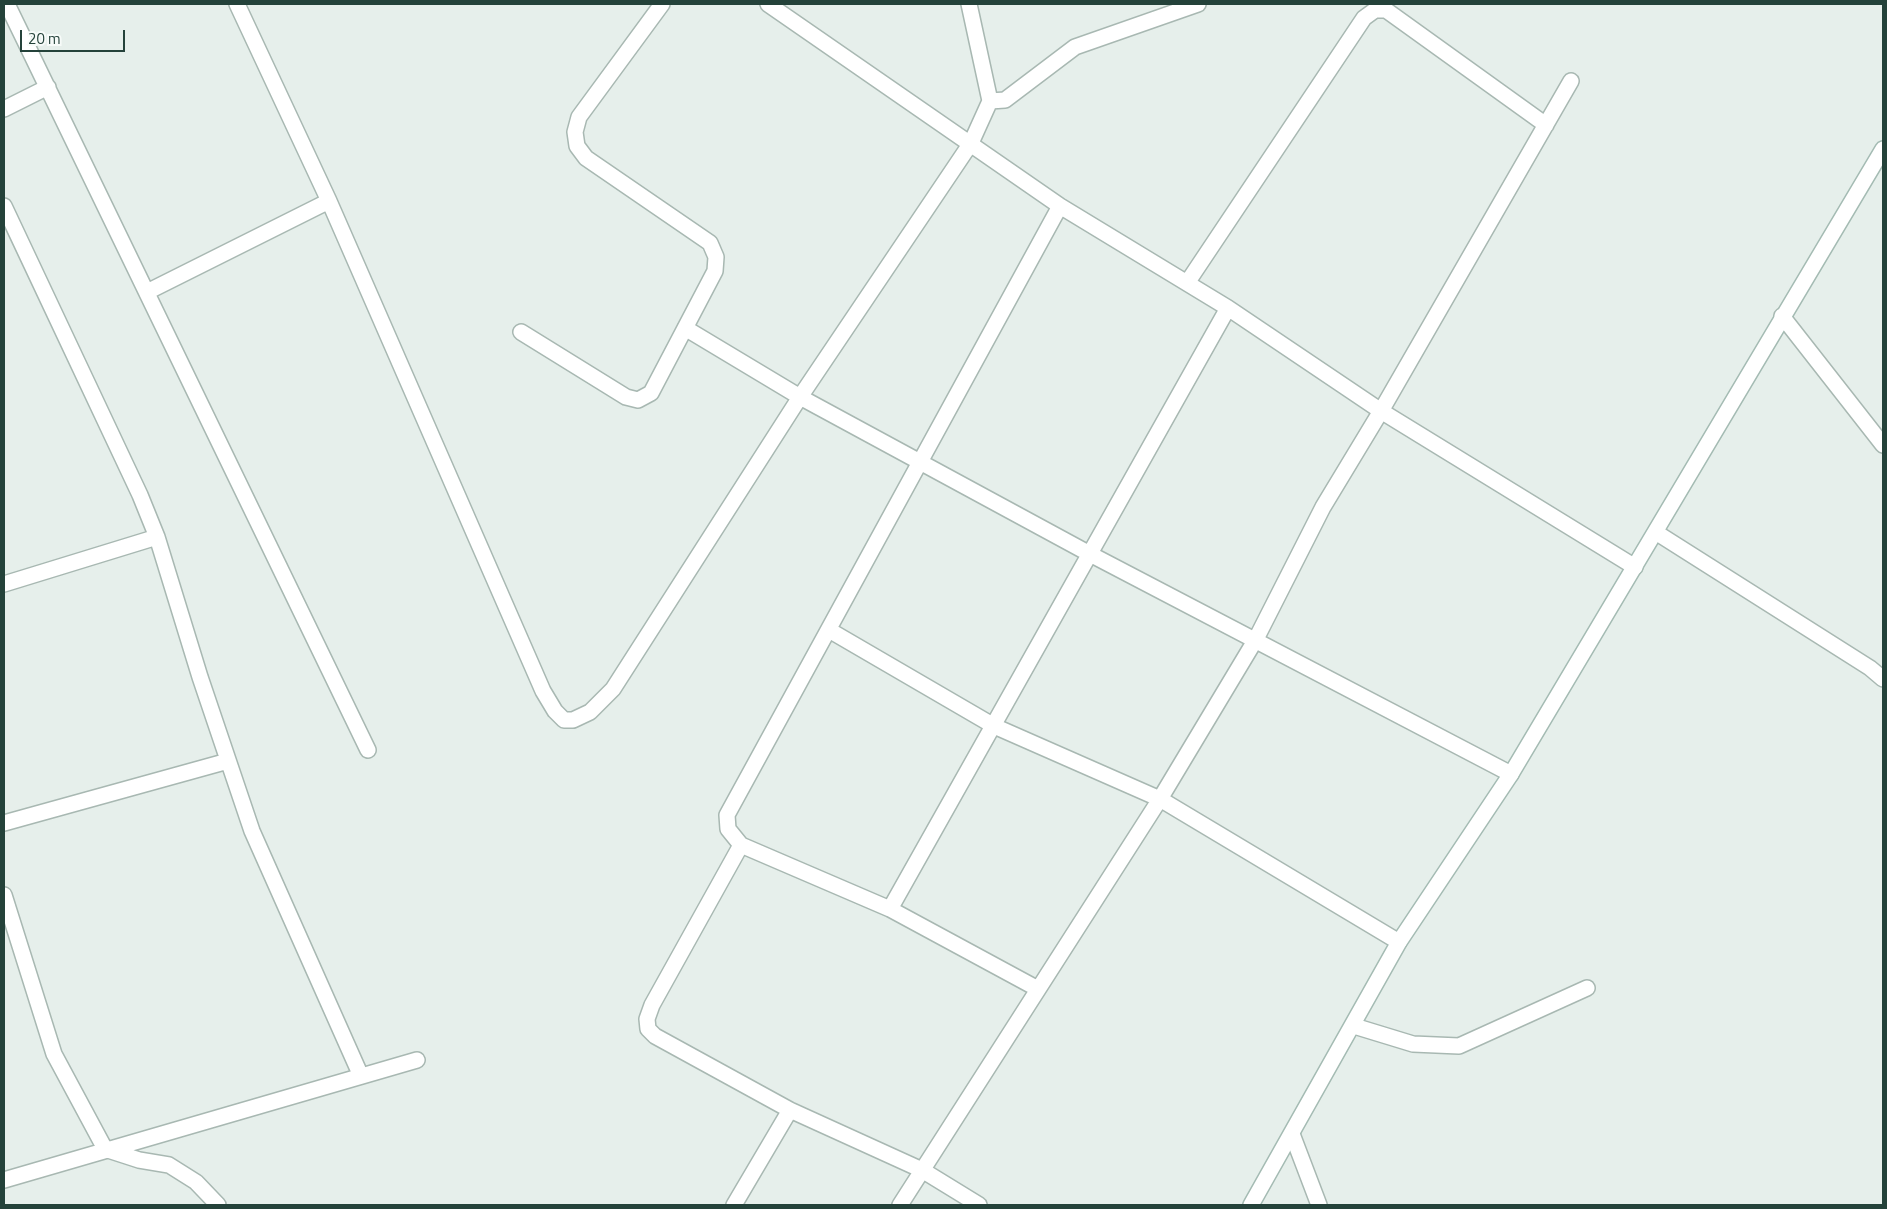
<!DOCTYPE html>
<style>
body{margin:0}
#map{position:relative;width:1887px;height:1209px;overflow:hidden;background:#e6efeb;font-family:"Titillium Web",sans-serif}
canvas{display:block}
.frame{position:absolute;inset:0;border:5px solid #24423a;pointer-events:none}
.scale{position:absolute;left:20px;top:30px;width:105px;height:22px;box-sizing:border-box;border:2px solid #24423a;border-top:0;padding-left:6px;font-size:15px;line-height:18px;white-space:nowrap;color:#24423a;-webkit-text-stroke:4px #f7fbf9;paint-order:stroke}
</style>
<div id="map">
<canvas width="1887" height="1209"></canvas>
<div class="frame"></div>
<div class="scale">20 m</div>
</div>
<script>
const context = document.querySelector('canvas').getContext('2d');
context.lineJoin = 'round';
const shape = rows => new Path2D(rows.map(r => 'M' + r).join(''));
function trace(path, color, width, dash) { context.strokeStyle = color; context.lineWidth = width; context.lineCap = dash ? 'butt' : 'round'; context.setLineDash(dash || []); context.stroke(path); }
const street = shape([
 [7,4,368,750],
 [237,4,329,201,543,691,555,711,564,720,573,720,590,712,613,689,800,397,971,143,990,101,969,4],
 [768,4,1060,206,1228,308,1381,411,1635,567],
 [990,101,1005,100,1075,47,1198,4],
 [4,109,48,87],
 [4,206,140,495,157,537,200,677,252,831,361,1076],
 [1187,283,1364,18,1375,10,1386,10,1546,125],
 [147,292,329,201],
 [1782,316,1883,445],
 [685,328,800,397,1088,553,1511,774],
 [521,332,626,397,638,400,651,393,715,271,716,257,710,243,586,158,577,146,575,132,579,117,662,4],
 [1657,533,1870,668,1883,679],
 [4,584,157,537],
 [829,630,994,726,1160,799,1399,942],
 [4,823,228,761],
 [741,845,652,1005,647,1019,648,1029,655,1036,790,1110,922,1170,979,1205],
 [4,895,54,1054,105,1149,139,1160,169,1165,196,1182,218,1205],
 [890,909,1228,308],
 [1038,989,890,909,741,845,728,829,727,815,1060,206],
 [1354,1026,1413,1044,1459,1046,1587,988],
 [1292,1134,1319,1205],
 [4,1180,417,1060],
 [734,1205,790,1110],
 [900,1205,1160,799,1256,639,1323,507,1381,411,1571,81]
]);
const secondary = shape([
 [1251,1205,1399,942,1511,774,1883,149]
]);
trace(street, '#a8b8b2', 18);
trace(secondary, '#a4bbb3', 18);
trace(street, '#fff', 15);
trace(secondary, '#fff', 15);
</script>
